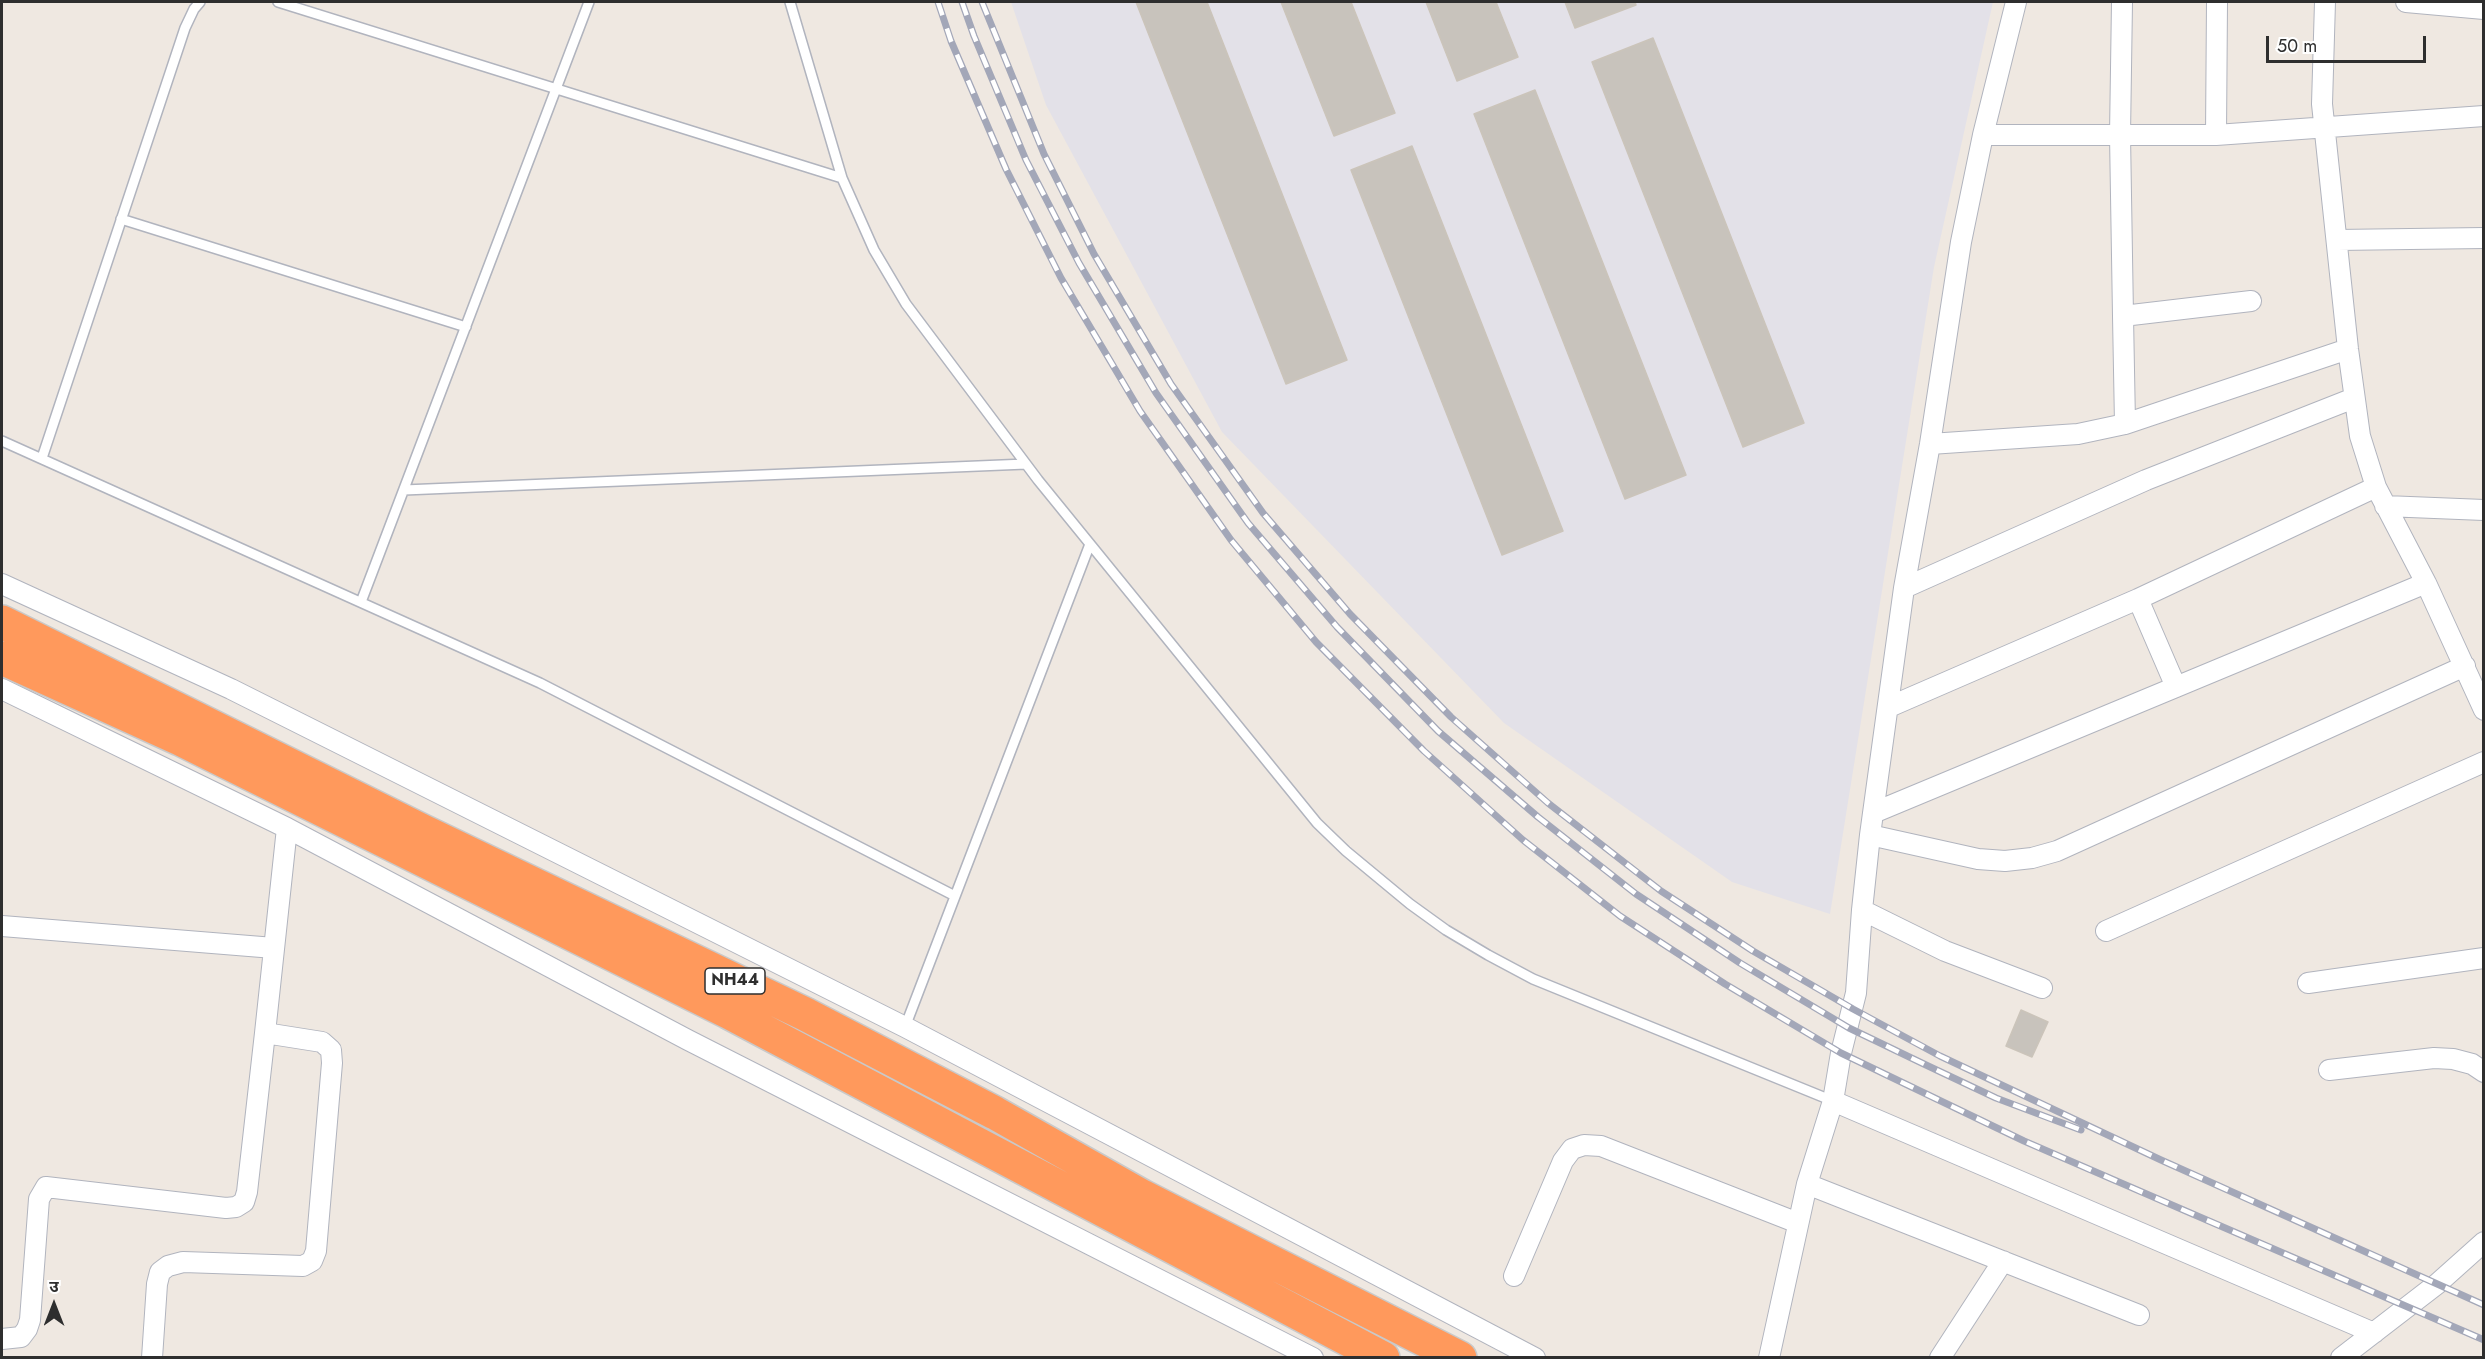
<!DOCTYPE html>
<meta charset="utf-8">
<style>
body{margin:0}
#map{position:relative;width:2485px;height:1359px;overflow:hidden;background:#efe8e1;font-family:Jost,"Noto Sans Devanagari",sans-serif}
canvas{display:block}
.frame{position:absolute;inset:0;border:3px solid #2e2e2e;pointer-events:none}
.north{position:absolute;left:24px;top:1275px;width:60px;height:60px;-webkit-text-stroke:4px #fff;paint-order:stroke;rotate:0deg;font-size:16px;font-weight:700;line-height:24px;text-align:center;color:#2e2e2e}
.north::after{content:'';display:block;margin:auto;width:21px;height:27px;background:#2e2e2e;clip-path:polygon(50% 0,100% 100%,50% 72%,0 100%)}
.scale{position:absolute;left:2266px;top:36px;width:160px;height:27px;box-sizing:border-box;border:3px solid #2e2e2e;border-top:0;padding-left:8px;font-size:18px;line-height:21px;white-space:nowrap;color:#2e2e2e;-webkit-text-stroke:4px #fff;paint-order:stroke}
</style>
<div id="map">
<canvas width="2485" height="1359"></canvas>
<div class="frame"></div>
<div class="north">उ</div>
<div class="scale">50 m</div>
</div>
<script>
const context = document.querySelector('canvas').getContext('2d');
context.lineJoin = 'round';
function fillPath(path, color) { context.fillStyle = color; context.fill(path, 'evenodd'); }
const shape = rows => new Path2D(rows.map(r => 'M' + r).join(''));
function trace(path, color, width, dash) { context.strokeStyle = color; context.lineWidth = width; context.lineCap = dash ? 'butt' : 'round'; context.setLineDash(dash || []); context.stroke(path); }
function write(font, color, halo, rows, align = 'center') {
  context.font = font + ' Jost,sans-serif'; context.lineWidth = 6; context.setLineDash([]); context.textBaseline = 'middle'; context.strokeStyle = halo; context.fillStyle = color; for (const [text, x, y, turn = 0] of rows) {
    context.save(); context.translate(x, y); context.rotate((+turn || 0) * Math.PI / 180); context.textAlign = isNaN(turn) ? turn : align; if (halo) context.strokeText(text, 0, 0); context.fillText(text, 0, 0); context.restore();
  }
}
const industrial = shape([
 [1011,2,1993,2,1934,267,1830,914,1732,882,1504,723,1222,432,1046,105]
]);
const building = shape([
 [1136,2,1207,2,1347,360,1286,384,1136,2],
 [1281,2,1351,2,1395,113,1334,136,1281,2],
 [1426,2,1496,2,1518,57,1457,81,1426,2],
 [1565,2,1635,2,1636,5,1575,28,1565,2],
 [1653,38,1804,423,1743,447,1592,62,1653,38],
 [1535,90,1686,475,1625,499,1474,114,1535,90],
 [1412,146,1563,531,1502,555,1351,170,1412,146],
 [2021,1010,2048,1022,2032,1057,2006,1046,2021,1010]
]);
const lane = shape([
 [278,2,842,178],
 [790,2,842,178,874,250,906,304,1038,480,1317,823,1346,851,1410,904,1446,930,1488,955,1533,979,1833,1101],
 [121,219,466,327],
 [2,441,540,683,955,896],
 [42,458,185,28,194,9,200,2],
 [404,490,1026,464],
 [361,602,589,2],
 [905,1027,1090,544]
]);
const street = shape([
 [2122,2,2120,135,2123,316,2251,301],
 [2325,2,2322,104,2348,349,2360,436,2376,487,2426,583,2484,710],
 [2406,2,2484,9],
 [1983,135,2216,135,2484,116],
 [2216,135,2217,2],
 [2337,240,2484,238],
 [2125,424,2348,349],
 [1930,444,2078,434,2125,424,2123,316],
 [2385,506,2484,510],
 [2,584,231,689,905,1027,1535,1358],
 [1904,588,2146,480,2354,398],
 [2138,599,2176,687],
 [2,689,287,828,688,1040,1313,1358],
 [1889,707,2138,599,2376,487],
 [1873,813,2426,583],
 [1870,835,1978,859,2005,861,2032,858,2057,851,2465,666],
 [1862,910,1945,951,2042,988],
 [2,926,274,948],
 [2106,931,2484,762],
 [2308,983,2484,958],
 [2329,1070,2434,1058,2453,1059,2472,1064,2484,1072],
 [1833,1101,2374,1333],
 [1807,1184,2139,1315],
 [1514,1276,1563,1161,1572,1149,1584,1145,1601,1146,1798,1223],
 [2,1339,21,1337,27,1329,30,1320,39,1199,46,1187,226,1208,236,1207,244,1202,247,1192,265,1033,287,828],
 [152,1358,157,1284,160,1272,168,1266,183,1262,303,1266,312,1261,316,1251,332,1063,331,1050,322,1042,265,1033],
 [1769,1358,1807,1184,1833,1101,1841,1053,1856,993,1862,910,1870,835,1904,588,1930,444,1961,242,1983,135,2016,2],
 [1940,1358,2003,1261],
 [2341,1358,2437,1284,2484,1242]
]);
const highway = shape([
 [2,622,423,831,805,1014,995,1113,1142,1196,1460,1358],
 [2,658,180,739,728,1012,1383,1358]
]);
const rail = shape([
 [938,2,951,41,1006,169,1061,278,1140,411,1231,540,1316,642,1424,751,1523,840,1620,916,1725,984,1841,1053,2024,1141,2484,1340],
 [962,2,974,36,1026,160,1079,263,1156,393,1248,523,1337,627,1438,731,1538,817,1636,894,1740,963,1849,1028,1926,1065,1996,1098,2081,1130],
 [982,2,1044,154,1094,254,1171,384,1263,513,1350,614,1451,717,1548,803,1661,891,1753,951,1853,1009,1940,1056,2161,1160,2484,1305]
]);
const shields = [
 [735,981,60]
];
const shieldNames = [
 ["NH44",735,981]
];
fillPath(industrial, '#e3e1e8');
fillPath(building, '#c8c3bc');
trace(building, '#cbc4ba', 1.5);
trace(lane, '#b1b4be', 12);
trace(street, '#b1b4be', 22);
trace(highway, '#c9c9c9', 36);
trace(lane, '#fff', 9);
trace(street, '#fff', 20);
trace(highway, '#ff995c', 33);
trace(rail, '#a3a7b8', 7);
trace(rail, '#fff', 4.5, [14]);
for (const [x, y, w] of shields) { const box = new Path2D(); box.roundRect(x - w / 2, y - 13, w, 26, 4.5); context.fillStyle = '#fff'; context.fill(box); trace(box, '#2e2e2e', 1.5); }
write('bold 16px', '#2e2e2e', null, shieldNames);
</script>
